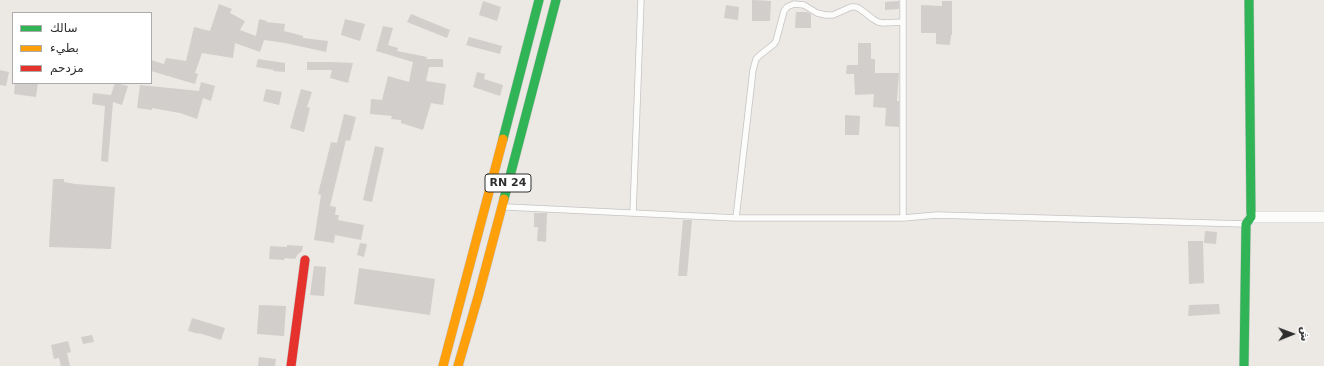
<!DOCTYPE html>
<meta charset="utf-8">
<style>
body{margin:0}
#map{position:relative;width:1324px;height:366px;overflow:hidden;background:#ece8e4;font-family:"DejaVu Sans","Noto Naskh Arabic",sans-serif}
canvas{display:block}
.legend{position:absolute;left:12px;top:12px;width:140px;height:72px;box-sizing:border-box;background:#fff;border:1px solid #ababab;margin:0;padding:5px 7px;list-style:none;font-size:12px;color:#2e2e2e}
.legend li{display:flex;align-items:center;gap:8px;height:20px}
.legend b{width:20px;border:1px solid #ababab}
.north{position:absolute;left:1272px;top:314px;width:40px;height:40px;-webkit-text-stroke:3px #fff;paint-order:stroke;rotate:89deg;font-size:11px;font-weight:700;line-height:16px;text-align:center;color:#2e2e2e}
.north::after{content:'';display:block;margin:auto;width:14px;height:18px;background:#2e2e2e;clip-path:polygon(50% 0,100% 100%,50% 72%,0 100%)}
</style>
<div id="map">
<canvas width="1324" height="366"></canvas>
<ul class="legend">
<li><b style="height:5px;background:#30b455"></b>سالك</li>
<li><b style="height:5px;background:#ff9f0a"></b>بطيء</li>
<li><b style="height:5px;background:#e5322d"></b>مزدحم</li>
</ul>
<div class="north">ش</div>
</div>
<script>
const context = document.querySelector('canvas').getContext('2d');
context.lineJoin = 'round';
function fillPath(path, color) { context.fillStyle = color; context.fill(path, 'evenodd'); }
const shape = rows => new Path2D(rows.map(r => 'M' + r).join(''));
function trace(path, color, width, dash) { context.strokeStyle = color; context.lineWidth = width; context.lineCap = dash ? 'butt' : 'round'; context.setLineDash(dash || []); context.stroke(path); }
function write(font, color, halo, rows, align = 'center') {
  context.font = font + ' "DejaVu Sans",sans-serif'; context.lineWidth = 3.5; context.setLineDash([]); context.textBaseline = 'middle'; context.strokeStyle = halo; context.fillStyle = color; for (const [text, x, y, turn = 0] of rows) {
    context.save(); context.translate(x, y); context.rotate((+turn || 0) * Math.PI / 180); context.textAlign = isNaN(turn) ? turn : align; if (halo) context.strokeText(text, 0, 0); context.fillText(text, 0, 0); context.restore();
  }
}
const building = shape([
 [752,0,771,1,770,21,752,21],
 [483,1,501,7,497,21,479,15],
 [899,1,899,9,885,10,885,2],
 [942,1,952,1,952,35,951,35,950,45,936,44,936,33,921,33,921,5,942,6],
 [219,4,232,9,230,13,245,21,240,30,256,36,259,19,267,21,266,22,285,24,284,31,303,36,303,38,328,41,326,52,285,43,264,40,260,52,235,43,233,58,202,53,195,73,198,74,195,84,151,71,151,60,164,64,166,58,186,61,194,27,210,31],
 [726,5,739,7,738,20,724,18],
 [796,12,807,12,811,14,811,28,795,28],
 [411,14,450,30,447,38,407,22],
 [345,19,365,24,360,41,341,35],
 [383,26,393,28,388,45,398,48,397,51,427,57,426,59,443,59,443,67,429,67,426,81,446,84,443,105,431,103,423,130,401,123,401,120,391,119,392,116,370,114,371,99,382,100,388,76,409,82,413,62,376,51],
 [469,37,502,46,500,54,466,45],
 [858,43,871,43,871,59,875,59,875,73,899,73,897,101,899,101,899,127,885,126,886,108,873,107,874,94,855,95,854,74,846,74,847,65,858,65],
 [258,59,285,63,285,72,273,71,274,70,256,67],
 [307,62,330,62,353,63,348,83,330,78,332,70,307,70],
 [0,70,9,72,6,86,0,85],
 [477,72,485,74,484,79,503,85,500,96,473,87],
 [201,82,215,86,211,101,203,98,197,119,180,113,152,108,152,110,137,108,140,85,199,91],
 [15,83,38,83,36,97,14,94],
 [115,83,128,86,122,105,113,102,108,162,101,161,105,106,92,104,93,93,111,95],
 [266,89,282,92,279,105,263,101],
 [301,89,312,92,307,107,310,108,304,132,290,128],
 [344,114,356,117,350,141,346,140,330,206,336,207,335,215,339,215,338,220,364,225,361,240,335,235,334,243,314,240,321,195,318,194,331,142,337,143],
 [845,115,860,116,859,135,845,135],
 [375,146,384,148,372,202,363,200],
 [53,179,64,179,64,182,75,184,115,187,111,249,49,247],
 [534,213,547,213,546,242,537,241,538,227,534,227],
 [683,220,692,220,687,276,678,276],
 [1205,231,1217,232,1216,244,1204,243],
 [1188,241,1203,241,1204,283,1189,284],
 [360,243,367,244,364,257,357,255],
 [287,245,303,246,302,251,298,254,295,259,285,258,284,260,269,259,270,246,287,247],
 [314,266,326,267,324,296,310,295],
 [359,268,435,279,430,315,354,304],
 [1219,304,1220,314,1188,316,1189,305],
 [259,305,286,306,284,336,257,334],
 [192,318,225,328,221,340,199,333,199,334,188,331],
 [92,335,94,342,83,344,81,337],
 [68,341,71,352,67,353,70,366,61,366,59,358,54,359,51,345],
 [259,357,276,359,275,366,258,366]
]);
const lane = shape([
 [903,0,903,218,937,215,1245,224],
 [506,207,736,218,903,218],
 [633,213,641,0],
 [736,218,753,70,756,59,760,55,774,44,776,41,784,11,787,7,794,4,804,5,817,13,826,15,833,15,851,7,856,7,860,9,873,19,878,22,883,23,903,22]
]);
const street = shape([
 [1251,217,1324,217]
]);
const fast = shape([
 [503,139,539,0],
 [504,199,556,0],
 [1244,366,1246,224,1251,217,1249,0]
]);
const slow = shape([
 [443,366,503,139],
 [458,366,478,297,504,199]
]);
const jam = shape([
 [291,366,305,260]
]);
const shields = [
 [508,183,46]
];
const shieldNames = [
 ["RN 24",508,183]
];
fillPath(building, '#d1cecb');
trace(lane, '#c5c4c5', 7);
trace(street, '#c5c4c5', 12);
trace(fast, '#c5c4c5', 10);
trace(slow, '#c5c4c5', 10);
trace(jam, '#c5c4c5', 10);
trace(lane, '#fcfcfb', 5.5);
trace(street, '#fcfcfb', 11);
trace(fast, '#30b455', 9);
trace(slow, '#ff9f0a', 9);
trace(jam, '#e5322d', 9);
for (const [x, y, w] of shields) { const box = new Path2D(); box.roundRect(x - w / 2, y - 9, w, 18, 3); context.fillStyle = '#fff'; context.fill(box); trace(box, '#2e2e2e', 1); }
write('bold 11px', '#2e2e2e', null, shieldNames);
</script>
